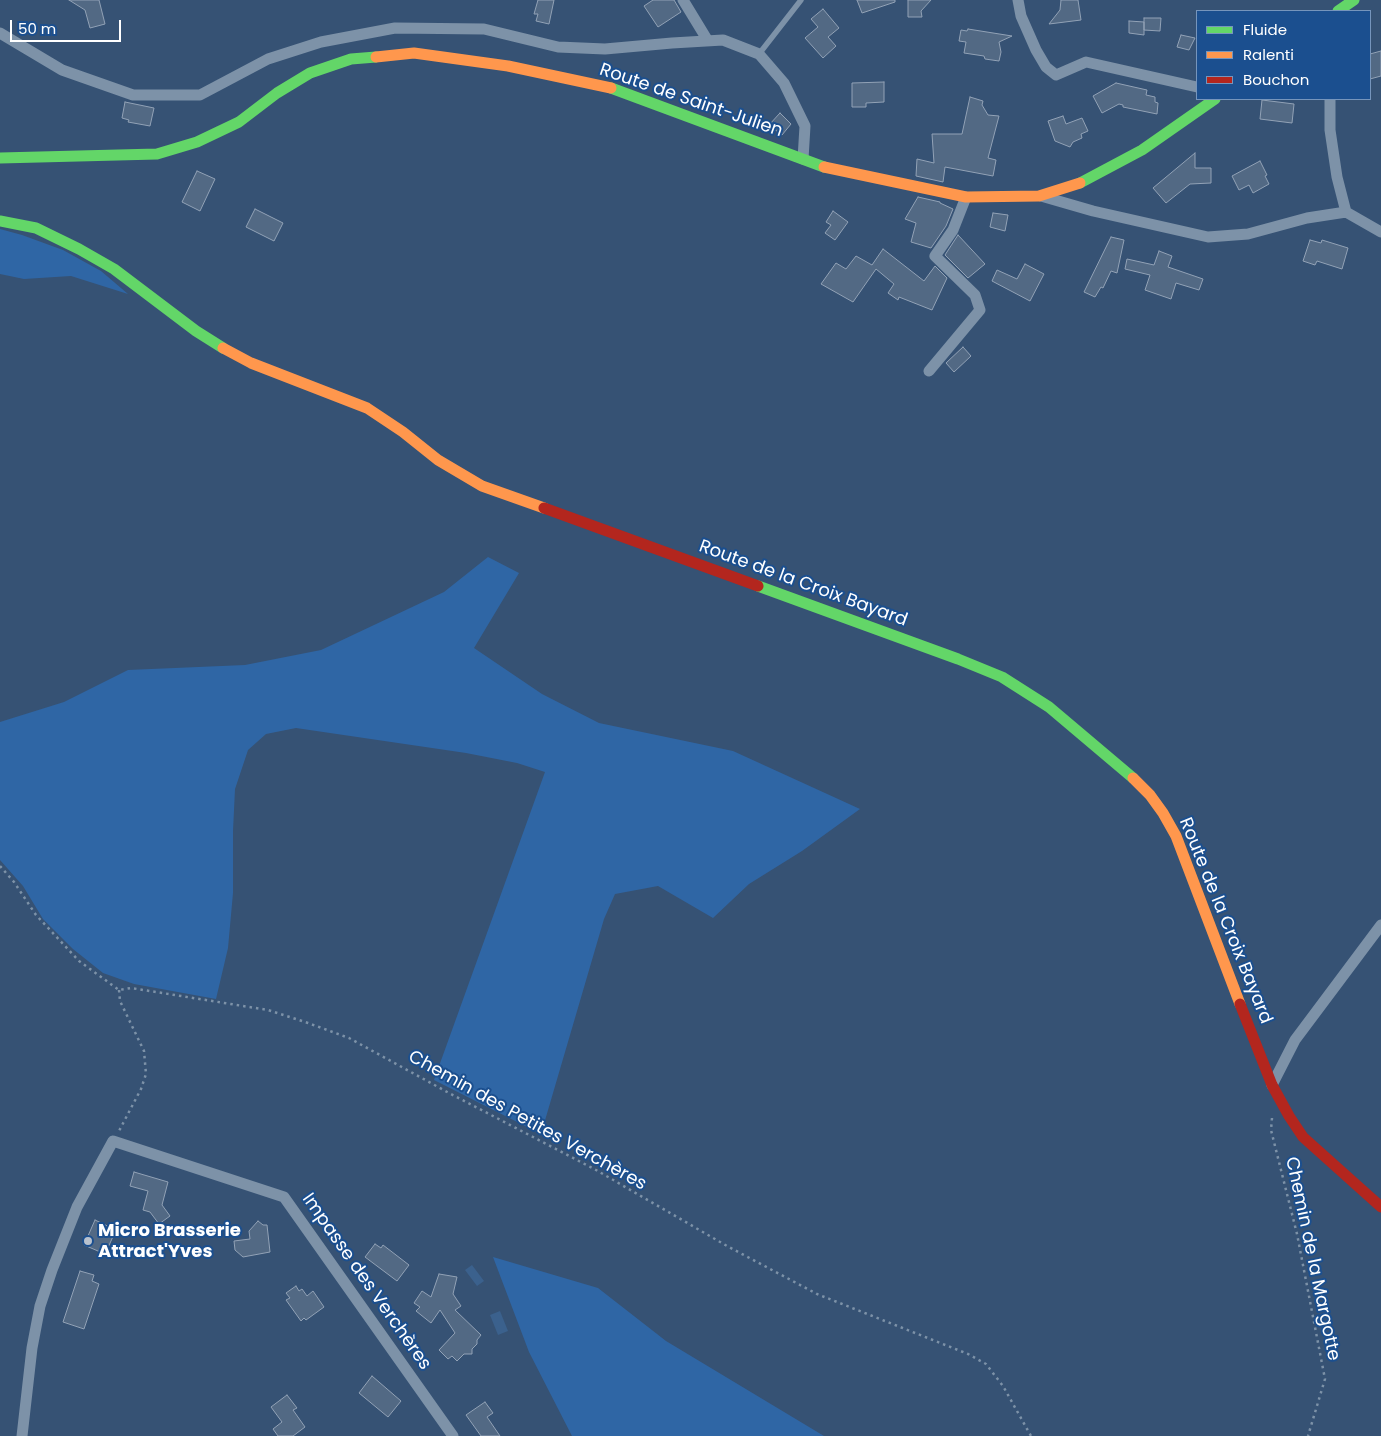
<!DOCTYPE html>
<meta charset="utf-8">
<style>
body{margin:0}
#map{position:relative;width:1381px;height:1436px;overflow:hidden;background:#365274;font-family:Poppins,sans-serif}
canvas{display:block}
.legend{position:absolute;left:1196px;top:10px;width:175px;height:90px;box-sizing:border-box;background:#1b4f8f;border:1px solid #7695bc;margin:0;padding:6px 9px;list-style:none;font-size:15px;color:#fff}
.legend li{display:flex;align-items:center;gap:10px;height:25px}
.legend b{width:25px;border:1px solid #7695bc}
.scale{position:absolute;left:10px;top:20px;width:111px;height:22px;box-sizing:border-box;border:2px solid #fff;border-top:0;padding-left:6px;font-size:15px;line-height:18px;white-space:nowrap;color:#fff;-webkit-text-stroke:4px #1b4f8f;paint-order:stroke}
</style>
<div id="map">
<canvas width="1381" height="1436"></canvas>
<ul class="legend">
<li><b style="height:6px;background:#63d668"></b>Fluide</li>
<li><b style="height:6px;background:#ff974d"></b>Ralenti</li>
<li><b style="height:6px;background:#b3261e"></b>Bouchon</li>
</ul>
<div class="scale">50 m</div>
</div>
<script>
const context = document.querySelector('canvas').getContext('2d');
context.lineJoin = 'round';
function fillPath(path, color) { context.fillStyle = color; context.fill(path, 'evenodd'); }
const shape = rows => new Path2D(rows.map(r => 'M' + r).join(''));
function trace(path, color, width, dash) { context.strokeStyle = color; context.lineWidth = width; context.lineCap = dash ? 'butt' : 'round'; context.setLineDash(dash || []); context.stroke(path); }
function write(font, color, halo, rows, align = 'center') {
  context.font = font + ' Poppins,sans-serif'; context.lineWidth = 4; context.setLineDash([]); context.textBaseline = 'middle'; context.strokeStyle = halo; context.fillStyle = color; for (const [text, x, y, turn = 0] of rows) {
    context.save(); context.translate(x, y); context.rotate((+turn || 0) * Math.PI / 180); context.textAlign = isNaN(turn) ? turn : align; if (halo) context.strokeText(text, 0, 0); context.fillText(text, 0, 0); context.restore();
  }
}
const green = shape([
 [0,229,22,235,63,250,101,271,128,294,71,276,24,279,0,274],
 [488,557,519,573,474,648,542,694,599,723,733,751,860,809,802,851,749,884,713,918,658,886,615,894,604,919,541,1134,434,1080,545,772,517,763,466,753,296,728,266,734,248,750,235,789,233,831,233,893,228,948,216,999,134,984,103,973,73,949,43,919,23,886,0,860,0,722,64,702,128,670,245,665,321,650,444,592],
 [493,1257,598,1288,666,1341,824,1436,572,1436,529,1352]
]);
const water = shape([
 [472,1265,484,1281,477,1286,465,1270],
 [500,1311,508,1331,498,1335,490,1315]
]);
const building = shape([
 [69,0,99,0,105,24,90,28,85,10,69,0],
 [538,0,554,0,549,24,536,21,538,14,534,14,538,0],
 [653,0,674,0,681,12,658,27,644,6,653,0],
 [857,0,895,0,895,2,862,13,857,0],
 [908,0,931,0,921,11,922,17,908,17,908,0],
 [1061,0,1078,0,1081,20,1049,24,1060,10,1061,0],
 [823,9,839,28,828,37,836,46,823,58,805,38,818,27,811,19,823,9],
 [1144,18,1161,18,1160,31,1144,30,1144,18],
 [1129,21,1144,22,1144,35,1129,33,1129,21],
 [968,29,1012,36,999,42,1001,52,999,61,985,59,984,56,964,53,966,42,959,41,961,30,967,31,968,29],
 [1181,35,1195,38,1189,50,1177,47,1181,35],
 [1381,51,1381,76,1370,79,1370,54,1381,51],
 [884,82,884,102,866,103,866,107,852,107,852,83,884,82],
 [1116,83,1147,90,1146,95,1155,97,1155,102,1158,103,1157,114,1123,107,1123,105,1119,104,1102,113,1093,96,1116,83],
 [970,97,983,101,982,105,988,115,999,116,988,158,996,160,993,176,945,167,943,182,916,176,917,159,934,163,932,134,962,134,970,97],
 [1262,100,1294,104,1292,123,1260,119,1262,100],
 [125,102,154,108,150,126,128,122,129,120,122,118,125,102],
 [780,113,791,124,782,135,769,125,780,113],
 [1063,116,1066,124,1082,118,1088,131,1081,134,1082,138,1073,142,1070,147,1055,141,1048,121,1063,116],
 [1195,153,1195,168,1211,168,1211,183,1190,184,1166,203,1153,188,1195,153],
 [1260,161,1267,175,1265,176,1269,184,1253,193,1249,185,1239,190,1232,176,1260,161],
 [197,171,215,179,200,211,182,202,197,171],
 [918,197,940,202,940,203,953,209,946,226,931,248,911,242,916,223,905,219,918,197],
 [255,209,283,223,274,241,246,227,255,209],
 [833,211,848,222,835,240,825,233,831,225,826,222,833,211],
 [993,213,1008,215,1005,231,990,227,993,213],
 [958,235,985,264,968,278,945,255,958,235],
 [1111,237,1124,240,1117,273,1111,271,1103,288,1101,287,1095,297,1084,292,1111,237],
 [1310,240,1321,243,1322,240,1348,248,1342,269,1317,261,1315,265,1303,261,1310,240],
 [883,249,924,281,935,266,947,278,932,310,899,297,898,300,888,293,894,284,876,269,853,302,821,284,836,263,846,269,856,256,872,265,883,249],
 [1159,251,1172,256,1168,267,1203,279,1199,290,1176,283,1171,299,1145,290,1150,275,1125,269,1127,259,1154,265,1159,251],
 [1025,264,1044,274,1030,301,992,281,997,270,1017,279,1025,264],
 [963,347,971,356,954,372,946,363,963,347],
 [134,1172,168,1182,162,1205,170,1216,159,1224,150,1212,143,1210,148,1191,130,1186,134,1172],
 [95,1220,116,1230,105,1254,84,1245,95,1220],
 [258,1221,263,1225,267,1225,270,1252,243,1257,235,1250,234,1241,250,1239,249,1231,258,1221],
 [375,1244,381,1248,383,1245,409,1265,397,1281,365,1257,375,1244],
 [80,1271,94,1275,92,1281,99,1284,84,1329,63,1322,80,1271],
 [439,1274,457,1277,453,1294,461,1306,455,1310,481,1335,477,1340,477,1344,472,1349,472,1354,464,1354,457,1361,452,1356,448,1359,439,1350,455,1333,440,1310,431,1323,416,1311,420,1307,414,1303,422,1291,431,1297,439,1274],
 [296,1286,299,1291,302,1289,307,1296,313,1291,324,1307,306,1320,304,1318,301,1321,286,1300,290,1298,286,1293,296,1286],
 [372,1376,401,1401,388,1417,359,1393,372,1376],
 [287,1395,297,1408,293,1410,305,1427,293,1436,278,1436,273,1429,282,1422,271,1407,287,1395],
 [485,1402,493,1413,487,1417,500,1436,481,1436,466,1415,485,1402]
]);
const path = shape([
 [0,866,14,882,36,915,79,961,119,990,131,988,268,1010,308,1023,349,1038,449,1093,596,1170,727,1246,817,1294,968,1354,986,1364,1003,1386,1031,1436],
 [119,990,120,1001,144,1051,146,1074,141,1089,119,1131],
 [1272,1118,1271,1130,1297,1234,1325,1379,1308,1436]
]);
const lane = shape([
 [759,54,801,0]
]);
const street = shape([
 [683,0,708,41],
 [1018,0,1021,16,1036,50,1046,67,1056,75,1086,62,1197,87],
 [0,33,62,70,133,95,200,95,268,59,321,42,395,28,484,29,558,47,605,49,672,43,723,40,759,54,784,83,805,126,803,159],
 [1330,99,1330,130,1337,177,1346,212],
 [1041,196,1093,211,1208,237,1248,234,1307,218,1346,212,1381,232],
 [929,371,980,310,975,295,935,256,953,230,966,197],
 [1272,1085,1295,1040,1381,925],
 [22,1436,32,1348,40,1306,52,1270,77,1207,113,1141,284,1197,453,1436]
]);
const fast = shape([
 [1338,11,1354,0],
 [611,88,824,167],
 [0,158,157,154,197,142,239,122,277,93,310,73,351,59,376,57],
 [1080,183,1142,150,1215,99],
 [0,221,36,228,79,249,114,269,196,331,223,348],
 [758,586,958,659,1002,677,1049,707,1133,778]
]);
const slow = shape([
 [376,57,414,53,508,66,611,88],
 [824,167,966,197,1039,196,1080,183],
 [223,348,251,363,367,408,403,432,438,460,482,486,544,508],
 [1133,778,1150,795,1163,813,1176,836,1240,1004]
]);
const jam = shape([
 [544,508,758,586],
 [1240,1004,1272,1085,1289,1116,1303,1137,1381,1207]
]);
const markers = [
 [88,1241,5,"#b9c2ce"]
];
const streetNames = [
 ["Route de Saint-Julien",691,101,19],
 ["Route de la Croix Bayard",803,584,20],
 ["Route de la Croix Bayard",1225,921,68],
 ["Chemin des Petites Verchères",527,1121,29],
 ["Chemin de la Margotte",1312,1259,78],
 ["Impasse des Verchères",366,1282,55]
];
const poiNames = [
 ["Micro Brasserie",98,1231],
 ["Attract'Yves",98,1252]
];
fillPath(green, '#2f66a5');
fillPath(water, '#3b618d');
fillPath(building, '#526984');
trace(building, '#92a2b6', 1);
trace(path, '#7d92a8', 2.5, [2.5, 4]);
trace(lane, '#7d92a8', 5.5);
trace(street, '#7d92a8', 11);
trace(fast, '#63d668', 11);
trace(slow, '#ff974d', 11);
trace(jam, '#b3261e', 11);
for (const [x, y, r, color] of markers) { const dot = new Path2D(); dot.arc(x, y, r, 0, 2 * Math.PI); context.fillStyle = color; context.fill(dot); trace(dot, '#1b4f8f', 2); }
write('18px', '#fff', '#1b4f8f', streetNames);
write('bold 18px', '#fff', '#1b4f8f', poiNames, 'left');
</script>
